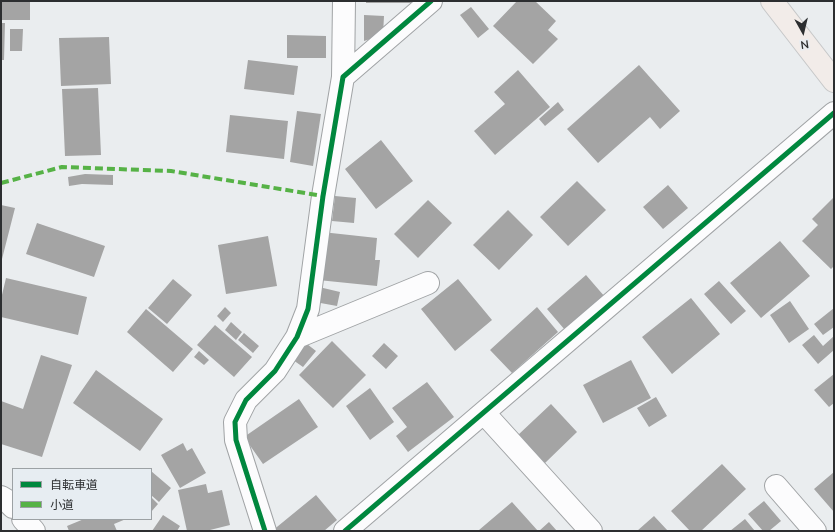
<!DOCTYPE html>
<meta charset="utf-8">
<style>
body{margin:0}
#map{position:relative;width:835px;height:532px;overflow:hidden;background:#eaedef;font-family:"Nunito Sans","Noto Sans JP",sans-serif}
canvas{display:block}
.frame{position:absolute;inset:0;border:2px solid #2c2e30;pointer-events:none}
.legend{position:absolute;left:12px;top:468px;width:140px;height:52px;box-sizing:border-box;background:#e7edf2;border:1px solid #9ca1a4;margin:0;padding:5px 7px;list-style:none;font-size:12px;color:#2c2e30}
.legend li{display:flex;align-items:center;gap:8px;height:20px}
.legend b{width:20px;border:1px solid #9ca1a4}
.north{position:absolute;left:783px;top:12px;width:40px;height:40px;-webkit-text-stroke:3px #e7edf2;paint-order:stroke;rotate:172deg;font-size:11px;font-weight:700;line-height:16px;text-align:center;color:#2c2e30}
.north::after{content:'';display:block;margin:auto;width:14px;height:18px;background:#2c2e30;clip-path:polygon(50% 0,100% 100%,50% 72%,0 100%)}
</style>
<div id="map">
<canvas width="835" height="532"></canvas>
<div class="frame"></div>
<ul class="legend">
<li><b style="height:5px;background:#00873e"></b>自転車道</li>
<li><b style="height:5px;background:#56b246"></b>小道</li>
</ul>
<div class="north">N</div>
</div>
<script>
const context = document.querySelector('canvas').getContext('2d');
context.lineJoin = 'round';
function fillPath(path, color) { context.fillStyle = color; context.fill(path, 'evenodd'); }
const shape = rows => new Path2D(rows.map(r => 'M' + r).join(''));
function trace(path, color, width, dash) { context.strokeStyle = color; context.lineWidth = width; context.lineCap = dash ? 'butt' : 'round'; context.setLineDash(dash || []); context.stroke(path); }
const building = shape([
 [1,1,30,1,30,20,1,20],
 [366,1,414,1,414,3,366,3],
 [517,1,535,1,556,21,548,30,558,39,533,64,493,26],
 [471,7,489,29,478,38,460,15],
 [364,15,384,16,383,35,364,41],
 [1,23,5,23,4,60,1,60],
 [10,29,23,29,22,51,10,51],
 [287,35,326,36,326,58,287,58],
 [109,37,111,84,61,86,59,38],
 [248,60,298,66,294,95,244,89],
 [639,65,680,111,660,129,650,117,598,163,567,129],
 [518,70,550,107,495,155,474,131,505,104,494,92],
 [98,88,101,155,65,156,62,89],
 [558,102,564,110,545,126,539,119],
 [297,111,321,114,313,166,290,162],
 [230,115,288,121,284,159,226,152],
 [381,140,413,181,376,209,345,169],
 [85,174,113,175,113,185,82,184,69,186,68,177],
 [577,181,606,210,568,246,540,217],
 [668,185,688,208,663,229,643,207],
 [335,196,356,198,354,223,332,221],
 [834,197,834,266,831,269,802,241,818,225,812,219],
 [428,200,452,223,418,258,394,234],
 [1,205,15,208,2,259,1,258],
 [508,210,533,235,499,270,473,245],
 [37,223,105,246,94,277,26,254],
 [322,232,377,238,375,260,380,260,377,286,318,280],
 [268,236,277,286,226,294,218,245],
 [780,241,810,276,761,318,730,283],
 [586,275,605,297,565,330,547,309],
 [6,278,87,297,78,335,1,317,1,299],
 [173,279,192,295,167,324,148,308],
 [458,279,492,320,455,351,421,309],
 [719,281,746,311,731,324,704,294],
 [319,287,340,292,337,306,315,302],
 [691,298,720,334,672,374,642,337],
 [790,301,809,329,789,343,770,315],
 [225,307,231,313,223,322,217,316],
 [537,307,558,332,512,373,490,350],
 [834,308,834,327,823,335,814,324],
 [146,309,193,349,173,372,127,332],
 [231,322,242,332,236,340,225,330],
 [215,325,252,357,234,377,197,345],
 [244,333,259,346,253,353,238,340],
 [814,335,823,346,834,336,834,350,818,364,802,345],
 [332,341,366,375,333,408,299,375],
 [384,343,398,356,386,369,372,356],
 [307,344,316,351,303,367,293,360],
 [199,351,209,360,204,365,194,357],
 [41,355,72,365,42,457,1,444,1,401,23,409],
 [631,360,651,398,603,423,583,385],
 [96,370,163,419,140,451,73,403],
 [834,374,834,403,829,407,814,390],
 [427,382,454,417,408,452,396,436,407,427,392,408],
 [370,388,394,422,370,440,346,406],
 [656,397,667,416,649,427,637,408],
 [299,399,318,427,263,464,244,437],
 [551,404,577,432,545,463,518,435],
 [183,443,187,451,192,448,206,473,180,488,161,455],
 [722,464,746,489,701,531,690,531,671,511],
 [151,471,171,488,159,502,151,495],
 [834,472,834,512,814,489],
 [206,484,208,493,222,490,230,525,206,531,187,531,178,490],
 [316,495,337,520,324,531,272,531],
 [151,497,158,504,151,512],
 [764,501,781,521,769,531,763,531,748,514],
 [512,502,538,531,479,531,479,530],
 [163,515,180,526,177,531,152,531],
 [654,516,668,531,637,531],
 [84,519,126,519,114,524,117,531,69,531,67,526],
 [745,519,755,531,730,531],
 [549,522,557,531,539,531]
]);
const minor = shape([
 [343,77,344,1],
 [297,337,428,283],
 [484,413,591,531],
 [776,486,815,531],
 [1,497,6,500,13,507],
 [23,519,34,531],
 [265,531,236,440,235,422,246,400,275,371,297,337,308,309,323,196,343,77,431,1],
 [345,531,834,113]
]);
const major = shape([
 [772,1,834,81]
]);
const quiet = shape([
 [1,183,62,167,171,171,323,196]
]);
const cycleway = shape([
 [265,531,236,440,235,422,246,400,275,371,297,337,308,309,323,196,343,77,431,1],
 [345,531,834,113]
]);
fillPath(building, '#a4a4a4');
trace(minor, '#a0a3a5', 24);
trace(major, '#c6c7c8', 24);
trace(minor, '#fcfcfd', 22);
trace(major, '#f2ece9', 22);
trace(quiet, '#56b246', 4, [8, 4]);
trace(cycleway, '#00873e', 5);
</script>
